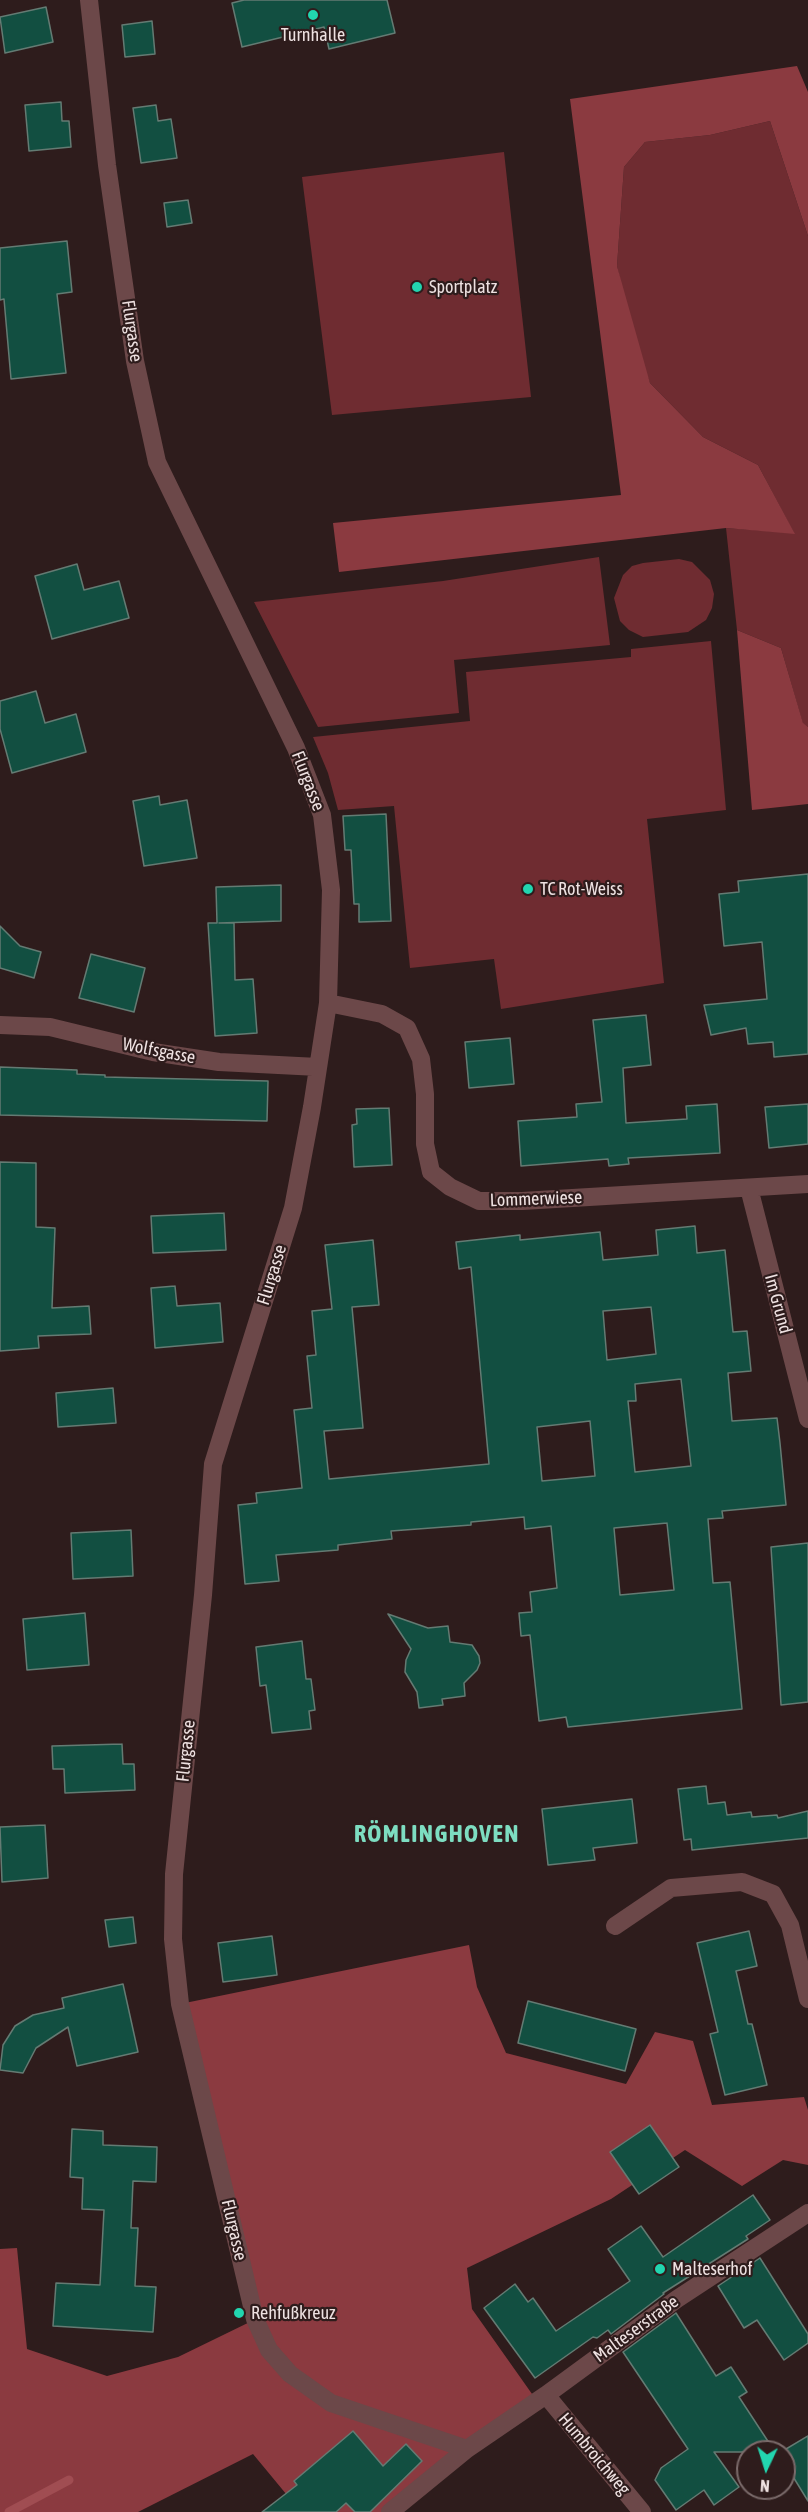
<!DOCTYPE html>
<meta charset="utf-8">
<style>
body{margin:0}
#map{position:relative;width:808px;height:2512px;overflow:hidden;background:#2e1c1c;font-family:"Asap Condensed",sans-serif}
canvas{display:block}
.north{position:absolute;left:736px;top:2440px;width:60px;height:60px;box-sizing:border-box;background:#2e1c1c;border:2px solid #7b6b6b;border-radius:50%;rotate:184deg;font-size:16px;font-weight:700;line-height:24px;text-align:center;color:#eee1e1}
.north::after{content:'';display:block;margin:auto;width:21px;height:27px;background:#22d5af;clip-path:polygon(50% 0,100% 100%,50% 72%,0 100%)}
</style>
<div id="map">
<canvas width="808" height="2512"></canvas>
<div class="north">N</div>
</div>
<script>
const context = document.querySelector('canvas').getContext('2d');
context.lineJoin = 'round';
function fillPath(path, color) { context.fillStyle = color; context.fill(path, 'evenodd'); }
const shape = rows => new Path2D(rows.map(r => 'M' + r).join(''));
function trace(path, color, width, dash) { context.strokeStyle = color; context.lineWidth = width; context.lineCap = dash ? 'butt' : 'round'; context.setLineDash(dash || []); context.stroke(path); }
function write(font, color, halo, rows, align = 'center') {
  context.font = font + ' "Asap Condensed",sans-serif'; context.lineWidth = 4.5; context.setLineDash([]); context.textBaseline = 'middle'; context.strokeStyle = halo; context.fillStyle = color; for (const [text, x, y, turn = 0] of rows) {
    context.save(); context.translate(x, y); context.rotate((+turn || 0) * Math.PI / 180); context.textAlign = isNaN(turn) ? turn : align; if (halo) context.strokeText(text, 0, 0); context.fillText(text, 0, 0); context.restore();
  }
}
const green = shape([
 [770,121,808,236,808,727,803,724,781,648,737,630,726,528,794,533,758,465,703,437,650,383,633,337,617,266,624,167,645,142,710,135],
 [504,152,531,397,332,415,302,177],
 [599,557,610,645,454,660,459,713,318,727,254,602,443,581],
 [679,559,692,562,710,580,714,594,712,608,706,620,688,632,643,637,629,630,620,621,614,598,623,575,632,566,643,563],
 [711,641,726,810,647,819,664,983,501,1009,494,959,410,968,394,806,338,810,328,773,313,737,470,721,466,672,631,657,631,649]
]);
const forest = shape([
 [797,66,808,92,808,236,770,121,710,135,645,142,624,167,617,266,650,383,703,437,758,465,795,534,726,528,339,572,333,523,621,495,570,99],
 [737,630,781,648,803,723,808,727,808,804,752,810],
 [469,1945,477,1987,506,2053,626,2084,655,2032,693,2041,712,2105,804,2097,808,2110,808,2165,783,2160,742,2186,685,2150,611,2199,467,2268,472,2309,537,2401,390,2512,301,2512,253,2454,138,2512,0,2512,0,2249,17,2248,27,2349,107,2376,178,2357,258,2318,180,2004]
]);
const stream = shape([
 [9,2512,69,2480]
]);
const building = shape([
 [244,0,387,0,395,33,329,49,324,27,242,47,232,3,244,0],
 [46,7,53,42,5,53,0,17,46,7],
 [152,21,155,54,125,57,122,25,152,21],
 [61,102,62,121,69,121,71,147,29,151,25,105,61,102],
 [156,105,158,121,171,119,177,158,141,163,133,108,156,105],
 [188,200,192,223,167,227,164,203,188,200],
 [67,241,72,292,57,294,66,373,11,379,4,299,0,300,0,248,67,241],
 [77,564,84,590,119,581,129,618,52,639,35,576,77,564],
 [36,691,45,723,76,714,86,752,12,773,0,729,0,701,36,691],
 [159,796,160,805,187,800,197,858,144,866,133,801,159,796],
 [386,814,391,921,359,922,359,904,354,904,351,850,345,850,343,816,386,814],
 [808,874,808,1054,774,1057,773,1042,748,1044,746,1028,711,1035,704,1005,767,999,762,942,724,946,719,894,739,892,738,881,808,874],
 [281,885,281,921,219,923,234,923,235,980,253,979,257,1033,215,1036,208,923,217,923,216,887,281,885],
 [0,926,20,946,41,952,34,978,0,968,0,926],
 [91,954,145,968,134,1012,79,998,91,954],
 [646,1015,651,1065,623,1068,626,1123,687,1119,686,1106,717,1104,720,1153,628,1158,629,1164,609,1166,608,1159,521,1166,518,1121,577,1117,576,1104,602,1102,593,1020,646,1015],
 [510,1038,514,1084,469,1088,465,1042,510,1038],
 [0,1067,77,1070,77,1074,105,1075,105,1077,268,1081,267,1121,0,1115,0,1067],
 [808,1104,808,1144,769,1148,765,1107,808,1104],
 [389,1108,392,1165,354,1167,352,1125,357,1124,356,1109,389,1108],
 [0,1162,36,1163,36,1227,55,1228,52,1308,89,1306,91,1334,38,1336,39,1348,0,1351,0,1162],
 [224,1213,226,1250,153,1253,151,1216,224,1213],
 [695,1226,697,1253,725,1250,733,1332,747,1331,751,1371,728,1373,732,1421,777,1418,780,1443,786,1505,722,1511,723,1518,708,1519,713,1583,730,1582,742,1709,568,1727,566,1717,539,1721,530,1635,521,1636,519,1613,532,1612,530,1592,557,1588,551,1526,525,1529,524,1517,471,1522,471,1525,391,1531,392,1539,338,1545,338,1550,276,1555,279,1581,245,1584,238,1505,257,1503,256,1493,302,1488,294,1410,312,1408,307,1356,316,1355,312,1311,332,1309,325,1245,373,1240,379,1305,352,1307,363,1428,324,1431,329,1479,489,1464,471,1267,459,1269,456,1242,520,1235,520,1240,600,1232,603,1260,658,1255,656,1230,695,1226],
 [651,1307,656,1354,607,1360,603,1311,651,1307],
 [681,1379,691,1466,635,1472,628,1401,636,1401,635,1384,681,1379],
 [590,1421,595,1476,542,1481,537,1427,590,1421],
 [667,1523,674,1590,620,1595,614,1528,667,1523],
 [175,1286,177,1306,220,1303,223,1342,155,1348,151,1288,175,1286],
 [113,1388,116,1423,58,1427,56,1393,113,1388],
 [131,1530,133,1576,73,1579,71,1533,131,1530],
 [808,1543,808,1702,781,1705,771,1547,808,1543],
 [85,1613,89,1665,27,1670,23,1619,85,1613],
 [388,1614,428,1628,448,1626,450,1642,472,1645,479,1656,480,1663,477,1670,464,1683,465,1696,442,1699,443,1705,419,1708,417,1692,405,1672,406,1660,411,1649,388,1614],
 [302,1641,306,1679,311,1679,315,1710,309,1711,311,1729,272,1733,266,1685,260,1686,256,1647,302,1641],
 [122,1744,123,1764,134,1764,135,1790,65,1793,64,1769,53,1769,52,1746,122,1744],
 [706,1786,708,1804,725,1802,727,1815,751,1812,752,1817,777,1815,778,1818,808,1811,808,1838,692,1850,691,1839,684,1840,678,1789,706,1786],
 [632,1799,637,1843,593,1848,595,1860,548,1865,542,1809,632,1799],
 [45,1825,48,1878,2,1882,0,1827,45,1825],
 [133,1917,136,1943,109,1947,105,1920,133,1917],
 [749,1931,757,1966,736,1971,748,2024,752,2024,767,2085,725,2095,710,2034,718,2032,697,1943,749,1931],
 [272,1936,277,1975,223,1982,218,1943,272,1936],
 [123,1984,138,2052,77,2066,68,2027,36,2048,23,2073,0,2070,3,2045,15,2026,33,2015,64,2008,62,1998,123,1984],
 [528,2001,636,2029,625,2071,518,2043,528,2001],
 [650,2125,679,2167,639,2194,610,2152,650,2125],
 [72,2129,103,2131,103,2145,157,2147,156,2182,133,2181,131,2228,138,2228,135,2286,156,2287,153,2332,53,2326,56,2283,100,2285,104,2210,82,2209,83,2178,70,2177,72,2129],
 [753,2195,770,2220,746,2236,748,2239,663,2293,664,2294,611,2334,608,2330,597,2338,593,2337,535,2378,484,2308,515,2284,528,2302,533,2298,556,2331,630,2281,608,2249,641,2226,663,2257,753,2195],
 [760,2258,808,2334,808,2343,784,2360,757,2320,744,2328,718,2286,760,2258],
 [676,2313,716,2376,731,2367,747,2392,739,2397,775,2452,714,2452,739,2487,714,2505,704,2490,676,2510,655,2480,661,2468,688,2449,623,2352,676,2313],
 [353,2431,383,2466,406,2444,422,2461,370,2512,355,2512,346,2503,336,2512,262,2512,297,2485,294,2481,353,2431],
 [808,2436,808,2501,784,2462,784,2452,781,2452,808,2436]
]);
const minor = shape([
 [89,0,107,165,135,361,157,462,296,748,322,815,331,890,328,1003,312,1107,293,1208,213,1464,203,1595,174,1874,173,1939,180,2004,255,2319,269,2350,290,2374,331,2403,467,2449],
 [328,1003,382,1014,407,1028,421,1059,425,1094,425,1144,431,1172,450,1187,479,1201,522,1201,808,1184],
 [0,1025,50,1027,153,1052,219,1062,318,1067],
 [749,1188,808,1419],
 [615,1926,671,1888,742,1882,773,1894,790,1925,808,1999],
 [546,2395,642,2512],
 [390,2512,467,2449,546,2395,677,2299,808,2213]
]);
const markers = [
 [313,15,6,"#22d5af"],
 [417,287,6,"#22d5af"],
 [528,889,6,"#22d5af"],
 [660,2269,6,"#22d5af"],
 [239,2313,6,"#22d5af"]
];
const poiNames = [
 ["Turnhalle",313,35,"center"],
 ["Sportplatz",429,287],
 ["TC Rot-Weiss",540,889],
 ["Malteserhof",672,2269],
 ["Rehfußkreuz",251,2313]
];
const streetNames = [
 ["Flurgasse",132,331,82],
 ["Flurgasse",308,781,69],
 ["Wolfsgasse",159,1051,11],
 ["Lommerwiese",536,1199,-2],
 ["Flurgasse",272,1275,-73],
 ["Im Grund",778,1304,75],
 ["Flurgasse",186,1751,-84],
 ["Flurgasse",234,2230,77],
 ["Malteserstraße",636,2329,-36],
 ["Humbroichweg",594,2454,50]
];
const districtNames = [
 ["RÖMLINGHOVEN",437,1834]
];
fillPath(green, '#6f2c31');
fillPath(forest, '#8b3a40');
trace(stream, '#a04d52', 9);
fillPath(building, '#124f41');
trace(building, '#647b73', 1.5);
trace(minor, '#6c4849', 18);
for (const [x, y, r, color] of markers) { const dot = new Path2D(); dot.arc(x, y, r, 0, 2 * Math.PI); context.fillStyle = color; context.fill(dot); trace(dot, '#2e1c1c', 2); }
write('18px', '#eee1e1', '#2e1c1c', poiNames, 'left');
write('18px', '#eee1e1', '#2e1c1c', streetNames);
context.letterSpacing = '1.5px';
write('bold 24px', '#7dddc1', '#2e1c1c', districtNames);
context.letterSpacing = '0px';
</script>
